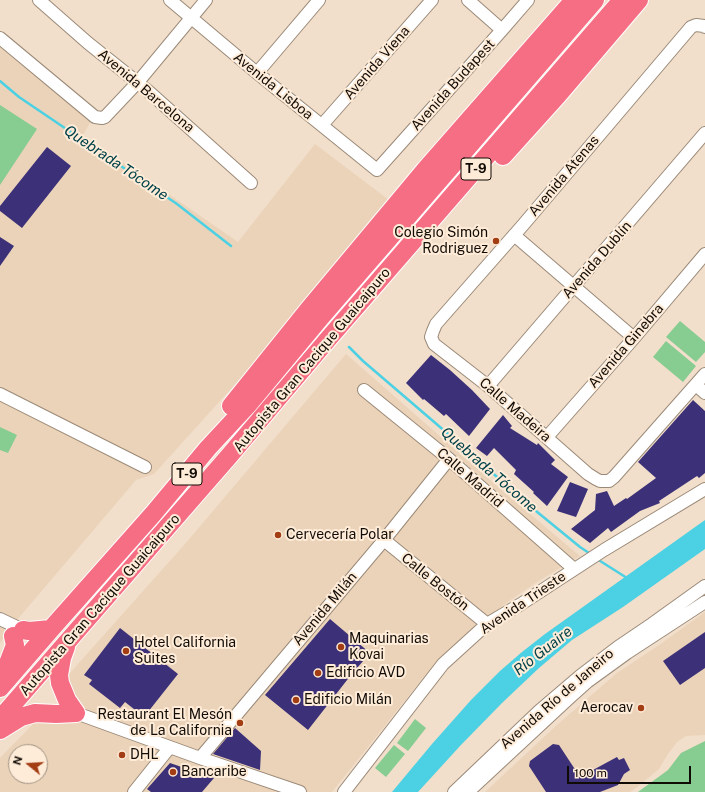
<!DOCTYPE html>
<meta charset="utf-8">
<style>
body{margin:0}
#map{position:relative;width:705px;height:792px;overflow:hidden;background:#f1decb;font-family:"Public Sans",sans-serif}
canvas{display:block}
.north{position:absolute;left:8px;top:744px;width:40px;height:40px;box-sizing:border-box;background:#ffecd8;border:1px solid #a09284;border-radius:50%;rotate:288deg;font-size:11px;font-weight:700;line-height:16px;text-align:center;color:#110b05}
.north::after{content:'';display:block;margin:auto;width:14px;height:18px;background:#a33d14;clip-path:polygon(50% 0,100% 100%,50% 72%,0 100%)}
.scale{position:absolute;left:567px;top:766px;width:124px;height:18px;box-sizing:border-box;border:2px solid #110b05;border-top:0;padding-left:5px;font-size:12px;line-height:14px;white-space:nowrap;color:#110b05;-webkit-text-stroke:3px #ffecd8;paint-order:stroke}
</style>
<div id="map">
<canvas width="705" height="792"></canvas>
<div class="north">N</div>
<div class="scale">100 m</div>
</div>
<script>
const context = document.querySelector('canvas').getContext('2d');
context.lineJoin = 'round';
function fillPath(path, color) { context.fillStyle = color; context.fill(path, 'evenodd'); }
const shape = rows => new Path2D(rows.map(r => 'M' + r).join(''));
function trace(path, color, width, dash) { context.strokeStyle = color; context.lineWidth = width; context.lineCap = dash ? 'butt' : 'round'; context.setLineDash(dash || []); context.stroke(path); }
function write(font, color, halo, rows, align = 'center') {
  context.font = font + ' "Public Sans",sans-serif'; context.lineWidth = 4; context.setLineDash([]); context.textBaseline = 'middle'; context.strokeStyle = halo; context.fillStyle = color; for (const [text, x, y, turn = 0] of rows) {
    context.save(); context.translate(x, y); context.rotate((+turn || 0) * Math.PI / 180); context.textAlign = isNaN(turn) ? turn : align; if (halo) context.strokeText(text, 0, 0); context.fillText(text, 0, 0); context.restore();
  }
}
const built = shape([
 [0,46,91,121,83,135,238,242,315,144,389,200,265,351,154,474,136,480,17,620,0,643],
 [346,354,505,493,580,556,537,582,509,601,468,633,423,678,332,792,0,792,0,758,34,723,73,700,67,676,70,673,185,544],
 [16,752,40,752,40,776,16,776],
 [705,612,705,735,686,736,677,742,668,754,659,769,636,788,630,792,485,792,558,724,617,673,662,643]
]);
const green = shape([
 [0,105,37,129,0,185],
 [680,321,705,342,705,352,696,362,666,337],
 [666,341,696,366,683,382,653,357],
 [0,427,17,435,8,453,0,450],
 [415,719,426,728,408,751,397,743],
 [705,741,705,792,638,792,668,770,681,753],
 [394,745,405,754,386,777,375,768]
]);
const water = shape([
 [705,520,705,549,623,607,572,640,539,668,502,703,460,746,418,792,392,792,432,744,471,700,500,671,522,652,545,634]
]);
const stream = shape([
 [0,81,19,97,177,204,231,246],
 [349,347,363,361,468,451,525,502,580,547,592,555],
 [597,559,627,578]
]);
const building = shape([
 [47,147,71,166,22,228,0,211,0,206],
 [0,237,14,246,0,266],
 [431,355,450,370,472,390,490,409,469,436,446,414,444,416,424,399,423,400,406,383],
 [693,400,705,411,705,473,699,478,697,476,659,501,660,503,640,511,611,532,608,528,590,543,571,529,595,510,596,494,607,491,614,506,626,498,627,499,656,478,638,462],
 [503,415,512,426,510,428,537,445,538,443,555,460,551,464,568,477,547,506,533,493,534,492,514,474,516,470,494,448,487,456,476,448],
 [570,482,588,489,576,517,557,511],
 [330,619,370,653,351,675,308,730,265,695],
 [120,628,178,674,144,717,125,702,120,708,89,684,92,680,84,675],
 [705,632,705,668,680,685,663,661],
 [235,728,261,751,260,770,213,754],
 [553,744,559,745,580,777,617,757,619,760,624,758,630,770,624,774,618,785,600,792,546,792,529,766,530,761],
 [170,763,214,778,202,792,151,792,147,789]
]);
const minor = shape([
 [39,0,88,43,148,91,251,183],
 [170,0,257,73,377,170,502,30,528,0],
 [468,0,502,30],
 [705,27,704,26,696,25,691,27,523,225,436,324,433,331,431,337,434,344,488,386,588,474,596,479,600,481,609,481,614,477,705,374],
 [0,38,95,117,102,118,105,117,138,82,206,0],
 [257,73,319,0],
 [322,125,432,0],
 [514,235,634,338],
 [696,385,705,393],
 [488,386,705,133],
 [364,390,449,459,574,569],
 [0,394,145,467],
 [547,437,634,338,705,254],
 [384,540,487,624],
 [0,619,23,630],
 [76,713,200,758,300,792],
 [200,758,384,540,449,459],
 [134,792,170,747],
 [344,792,443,664,487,624,521,604,604,550,705,489],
 [454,792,539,711,580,676,618,647,652,624,705,586],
 [468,792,568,699,587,682,627,653,705,602]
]);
const highway = shape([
 [503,156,558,95,639,0],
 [231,406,309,309,425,170,574,0],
 [23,630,29,631,51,629],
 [66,647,62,658,59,675,60,683,67,700,76,713],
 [2,679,15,645,13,636],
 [0,688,51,629,153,514,208,448,247,406,321,317,595,0],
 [0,719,230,455,329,338,622,0],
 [0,730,21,717,35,713,56,714,76,713]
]);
const markers = [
 [496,241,4,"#a33d14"],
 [278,535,4,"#a33d14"],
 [341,647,4,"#a33d14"],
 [126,651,4,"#a33d14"],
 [318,673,4,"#a33d14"],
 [296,700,4,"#a33d14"],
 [641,708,4,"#a33d14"],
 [240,723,4,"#a33d14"],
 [122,755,4,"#a33d14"],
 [173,772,4,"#a33d14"]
];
const shields = [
 [476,169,30],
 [187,474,30]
];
const shieldNames = [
 ["T-9",476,169],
 ["T-9",187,474]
];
const streetNames = [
 ["Avenida Viena",377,63,-49],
 ["Avenida Budapest",453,85,-48],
 ["Avenida Lisboa",273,86,39],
 ["Avenida Barcelona",146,91,40],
 ["Avenida Atenas",564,176,-50],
 ["Avenida Dublín",597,260,-49],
 ["Avenida Ginebra",626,346,-49],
 ["Autopista Gran Cacique Guaicaipuro",312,360,-50],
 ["Calle Madeira",515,410,41],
 ["Calle Madrid",470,478,41],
 ["Calle Bostón",435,582,39],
 ["Avenida Trieste",523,603,-34],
 ["Autopista Gran Cacique Guaicaipuro",100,605,-49],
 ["Avenida Milán",325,609,-50],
 ["Avenida Río de Janeiro",557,699,-41]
];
const poiNames = [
 ["Colegio Simón",488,233,"right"],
 ["Rodriguez",488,249,"right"],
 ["Cervecería Polar",286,535],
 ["Maquinarias",349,639],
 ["Kovai",349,655],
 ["Hotel California",134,643],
 ["Suites",134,659],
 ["Edificio AVD",326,673],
 ["Edificio Milán",304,700],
 ["Aerocav",633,708,"right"],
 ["Restaurant El Mesón",232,715,"right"],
 ["de La California",232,731,"right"],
 ["DHL",130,755],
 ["Bancaribe",181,772]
];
const waterNames = [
 ["Quebrada Tócome",116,163,34],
 ["Quebrada Tócome",489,470,41],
 ["Río Guaire",543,651,-38]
];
fillPath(built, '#ebd3b9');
fillPath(green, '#87cc91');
fillPath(water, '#4bd1e3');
trace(stream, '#4bd1e3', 2.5);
fillPath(building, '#3c3178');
trace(minor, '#9b8a78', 14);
trace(highway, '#fff', 20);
trace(minor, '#fff', 12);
trace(highway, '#f66e84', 18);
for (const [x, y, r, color] of markers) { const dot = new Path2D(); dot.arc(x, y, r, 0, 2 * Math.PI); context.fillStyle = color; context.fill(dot); trace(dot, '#ffecd8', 1.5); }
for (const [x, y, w] of shields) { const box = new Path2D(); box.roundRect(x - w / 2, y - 11, w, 22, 3); context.fillStyle = '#ffecd8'; context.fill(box); trace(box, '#110b05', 1); }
write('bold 13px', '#110b05', null, shieldNames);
write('14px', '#110b05', '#ffecd8', streetNames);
write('14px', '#110b05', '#ffecd8', poiNames, 'left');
write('italic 15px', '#014149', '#ffecd8', waterNames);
</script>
